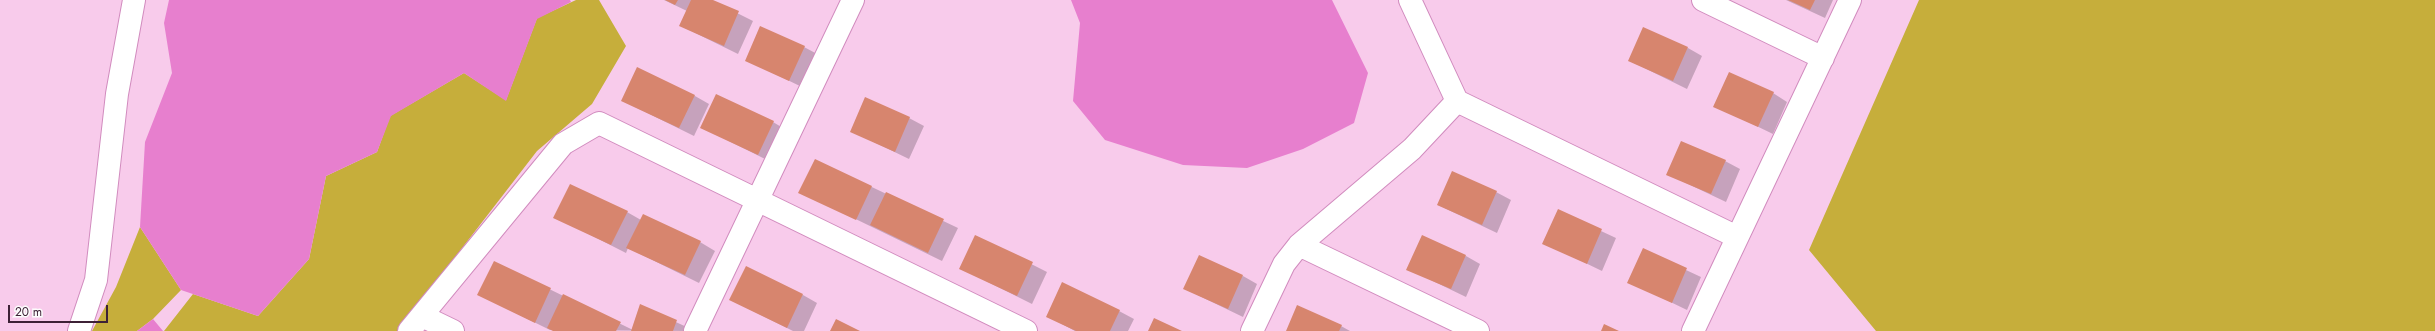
<!DOCTYPE html>
<style>
body{margin:0}
#map{position:relative;width:2435px;height:331px;overflow:hidden;background:#f8cbeb;font-family:Jost,sans-serif}
canvas{display:block}
.scale{position:absolute;left:8px;top:305px;width:100px;height:18px;box-sizing:border-box;border:2px solid #3d2136;border-top:0;padding-left:5px;font-size:12px;line-height:14px;white-space:nowrap;color:#3d2136;-webkit-text-stroke:3px #fcfcfc;paint-order:stroke}
</style>
<div id="map">
<canvas width="2435" height="331"></canvas>
<div class="scale">20 m</div>
</div>
<script>
const context = document.querySelector('canvas').getContext('2d');
context.lineJoin = 'round';
function fillPath(path, color) { context.fillStyle = color; context.fill(path, 'evenodd'); }
const shape = rows => new Path2D(rows.map(r => 'M' + r).join(''));
function trace(path, color, width, dash) { context.strokeStyle = color; context.lineWidth = width; context.lineCap = dash ? 'butt' : 'round'; context.setLineDash(dash || []); context.stroke(path); }
const green = shape([
 [576,0,599,0,626,46,592,104,537,151,398,331,164,331,193,294,258,316,309,259,326,176,377,152,390,116,464,73,506,100,537,18],
 [1919,0,2435,0,2435,331,1876,331,1809,250],
 [140,227,181,290,153,319,137,331,92,331,116,287]
]);
const water = shape([
 [169,0,570,0,571,2,537,19,506,101,464,73,391,116,377,152,326,176,309,259,258,316,181,290,140,227,145,142,172,73,164,23],
 [1071,0,1332,0,1368,73,1354,123,1303,149,1247,168,1183,165,1105,140,1073,101,1080,23],
 [153,319,163,331,137,331]
]);
const shadow = shape([
 [664,0,711,0,753,21,738,54,681,26,687,11],
 [1786,0,1833,0,1825,18],
 [804,47,819,55,804,88,746,60],
 [1688,48,1702,56,1687,89,1630,61],
 [1773,93,1787,102,1773,134,1715,106],
 [695,96,709,104,694,136,623,101],
 [909,118,924,126,909,159,851,131],
 [773,122,788,131,773,163,701,127],
 [815,160,958,228,942,261,800,192],
 [1725,161,1740,169,1726,202,1667,174],
 [1496,192,1511,200,1497,233,1438,205],
 [1558,211,1616,238,1602,271,1544,243],
 [627,212,641,220,700,242,715,251,699,283,628,248,626,253,555,217],
 [976,236,1047,272,1032,304,960,268],
 [1643,250,1701,277,1687,310,1629,282],
 [1466,256,1480,264,1466,297,1408,269],
 [494,262,633,330,641,306,691,329,691,331,550,330,479,295],
 [1243,276,1257,284,1243,317,1185,289],
 [803,295,817,303,804,331,793,331,731,300],
 [1119,311,1134,319,1128,331,1075,331,1047,316],
 [1341,326,1350,331,1287,331]
]);
const building = shape([
 [665,0,678,0,675,5],
 [691,0,713,0,739,11,724,46,679,26],
 [1788,0,1815,0,1810,10],
 [760,26,805,46,789,81,745,61],
 [1643,27,1688,47,1673,81,1628,61],
 [637,67,695,95,679,128,621,101],
 [1729,72,1774,92,1758,127,1713,107],
 [716,94,774,121,758,155,700,128],
 [865,97,910,117,895,152,850,132],
 [1681,141,1726,160,1711,194,1666,175],
 [815,159,872,186,856,220,798,193],
 [1452,171,1497,191,1482,225,1437,205],
 [570,184,628,211,611,245,553,218],
 [886,192,944,219,928,253,870,225],
 [1558,209,1602,229,1587,264,1542,244],
 [643,214,701,241,685,275,626,248],
 [975,235,1033,262,1017,296,959,269],
 [1422,235,1466,255,1451,289,1406,270],
 [1643,248,1687,268,1672,303,1627,283],
 [1199,255,1243,275,1228,309,1183,289],
 [494,261,551,288,535,323,477,295],
 [746,266,803,294,787,328,729,300],
 [1062,282,1120,310,1110,331,1076,331,1046,317],
 [563,294,621,322,616,331,553,331,547,328],
 [640,304,677,320,673,331,631,331],
 [1297,305,1342,325,1339,331,1286,331],
 [1154,318,1182,331,1148,331],
 [836,319,860,331,830,331],
 [1604,324,1619,331,1601,331]
]);
const minor = shape([
 [1410,0,1457,101],
 [1703,0,1823,58],
 [1299,245,1478,331],
 [422,316,453,331],
 [79,331,96,280,117,94,134,0],
 [409,331,563,144,599,123,1026,331],
 [695,331,853,0],
 [1252,331,1284,264,1299,245,1412,149,1457,101,1737,237],
 [1693,331,1850,0]
]);
fillPath(green, '#c6ae3b');
fillPath(water, '#e77fce');
fillPath(shadow, '#0003');
fillPath(building, '#d7856e');
trace(minor, '#d18bbe', 24);
trace(minor, '#fff', 22);
</script>
